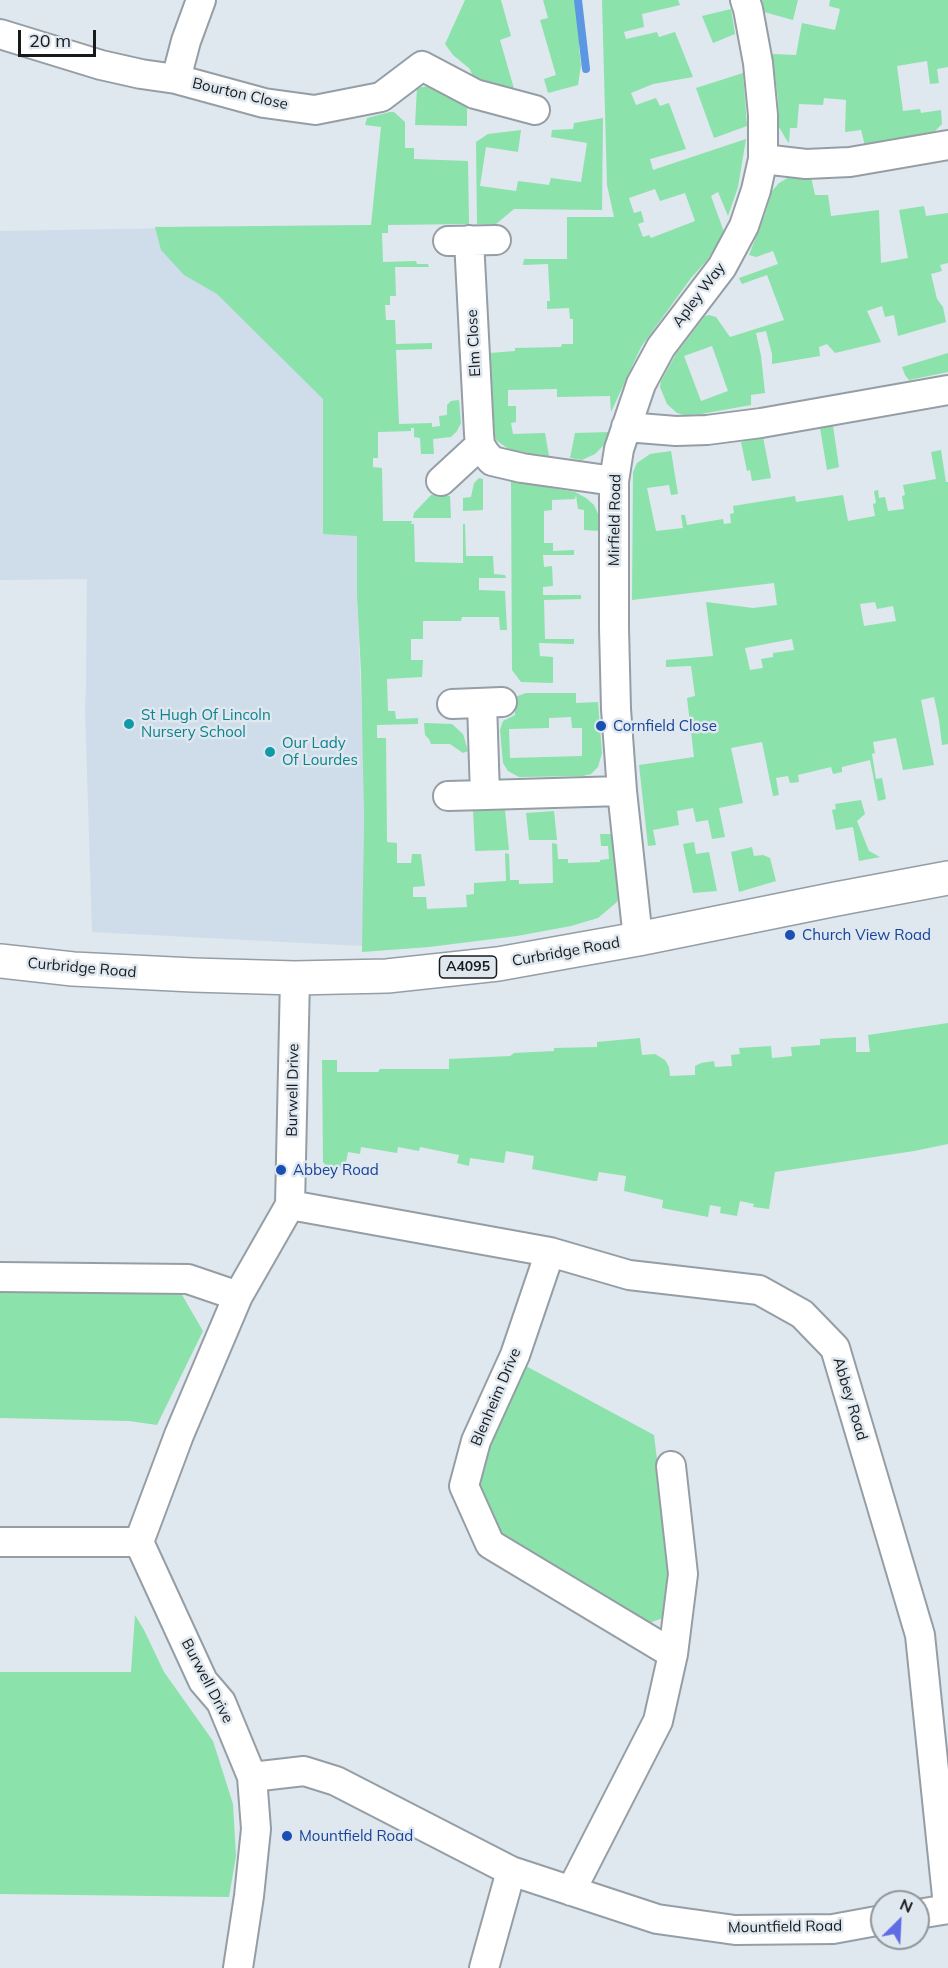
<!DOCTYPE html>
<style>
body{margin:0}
#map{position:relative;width:948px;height:1968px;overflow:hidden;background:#dfe7ef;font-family:Mulish,sans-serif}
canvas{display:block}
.north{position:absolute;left:870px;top:1890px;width:60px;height:60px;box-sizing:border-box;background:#dfe7ef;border:2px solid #8f959b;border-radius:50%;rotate:24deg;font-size:16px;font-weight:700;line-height:24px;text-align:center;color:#171a1d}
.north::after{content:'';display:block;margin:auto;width:21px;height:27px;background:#606ce4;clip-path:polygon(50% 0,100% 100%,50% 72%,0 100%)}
.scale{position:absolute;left:18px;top:30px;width:78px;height:27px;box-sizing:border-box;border:3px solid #171a1d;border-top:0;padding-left:8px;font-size:18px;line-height:21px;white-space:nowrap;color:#171a1d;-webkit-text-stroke:4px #dfe7ef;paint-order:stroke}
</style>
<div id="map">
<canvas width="948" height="1968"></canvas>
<div class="north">N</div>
<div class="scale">20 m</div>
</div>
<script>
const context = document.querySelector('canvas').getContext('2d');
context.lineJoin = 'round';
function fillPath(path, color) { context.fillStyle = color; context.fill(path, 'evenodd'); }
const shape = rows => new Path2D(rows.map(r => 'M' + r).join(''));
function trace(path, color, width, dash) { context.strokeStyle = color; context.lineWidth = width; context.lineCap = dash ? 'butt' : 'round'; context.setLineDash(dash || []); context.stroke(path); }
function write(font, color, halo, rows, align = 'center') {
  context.font = font + ' Mulish,sans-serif'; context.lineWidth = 5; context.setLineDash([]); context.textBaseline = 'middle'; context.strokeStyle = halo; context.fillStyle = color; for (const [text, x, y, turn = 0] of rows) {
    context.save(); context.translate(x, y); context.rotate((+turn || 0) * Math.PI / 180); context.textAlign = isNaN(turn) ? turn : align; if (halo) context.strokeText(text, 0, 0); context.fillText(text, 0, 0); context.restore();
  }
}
const built = shape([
 [352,225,358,555,357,596,364,774,363,946,92,932,85,707,86,686,87,579,0,580,0,231]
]);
const green = shape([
 [465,0,501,0,511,36,500,40,517,99,474,80,470,69,453,55,445,44],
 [543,0,578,0,580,17,579,48,581,65,578,85,548,93,544,79,556,75,540,20,548,18],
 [602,0,678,0,680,5,642,14,644,27,624,32,626,39,657,32,659,37,675,32,693,77,653,84,631,93,636,105,656,98,660,106,669,103,686,149,650,159,653,170,746,139,738,187,728,216,718,192,711,196,724,232,719,241,707,260,691,278,641,347,611,412,610,396,557,397,557,389,508,390,508,406,516,406,516,422,511,423,513,434,545,433,549,456,510,450,496,440,493,430,490,353,515,351,515,348,561,347,562,344,573,344,573,319,570,319,569,308,547,309,547,301,550,301,548,264,523,265,524,259,567,259,567,217,614,217,607,185],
 [655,189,660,201,685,193,695,221,651,238,649,235,643,237,638,224,644,222,641,211,634,213,629,198],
 [762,0,798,0,793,20,764,12],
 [830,0,948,0,948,67,937,69,939,83,930,84,927,61,897,66,903,111,920,109,921,113,941,110,942,124,935,131,865,146,861,130,845,132,846,100,824,98,823,105,799,104,797,128,790,128,789,143,786,139,779,127,778,99,772,54,796,55,802,23,835,30,840,9,829,6],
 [731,9,735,34,713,43,702,16],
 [743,73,747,126,714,138,696,88],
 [435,85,467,99,467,126,415,125,417,88],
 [390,112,394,112,405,122,405,148,414,148,414,159,468,161,469,224,388,225,388,233,382,233,383,262,416,261,417,264,428,264,429,267,395,267,396,296,390,296,390,305,385,305,386,320,395,320,396,344,432,343,432,349,396,350,399,424,432,423,432,427,440,426,439,416,447,415,447,405,451,401,459,400,461,423,457,431,451,437,433,439,434,454,421,454,420,438,414,437,414,428,411,428,411,431,378,432,378,458,373,458,373,467,382,468,383,521,412,521,411,524,414,524,415,562,463,563,463,524,465,524,466,556,493,556,494,574,505,575,506,578,479,578,479,590,505,591,507,630,500,630,499,617,462,617,461,621,423,621,423,639,411,639,411,660,423,660,422,677,387,679,388,711,395,711,396,719,418,718,418,724,377,725,377,738,386,738,387,842,397,843,397,863,411,863,412,854,421,854,425,886,413,887,413,897,426,897,427,909,467,907,466,895,474,894,474,883,506,881,505,853,509,854,510,880,519,880,519,884,553,883,552,843,557,844,558,859,568,859,568,863,600,862,600,860,609,859,608,846,601,846,600,834,611,834,620,895,617,902,598,918,571,926,517,936,429,947,362,952,364,815,361,672,357,596,357,536,323,534,323,399,217,294,184,275,161,250,155,227,371,225,381,127,365,125,367,118],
 [603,118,602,210,514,209,496,224,477,224,476,142,488,134,521,130,518,152,486,147,480,186,516,191,518,181,549,185,551,178,581,182,587,143,551,137,552,130,573,129,574,123],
 [791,176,811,177,815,195,828,195,831,216,879,210,881,263,908,258,899,210,924,206,926,216,948,213,948,263,940,265,942,271,931,274,937,299,943,307,946,322,898,336,894,315,885,317,882,306,867,311,881,342,835,353,827,344,819,347,820,356,772,364,772,354,766,331,756,333,761,356,765,393,751,395,751,405,701,414,684,415,677,413,667,404,660,387,661,381,676,354,705,316,709,315,716,317,730,337,784,320,767,275,742,284,739,278,778,264,773,251,756,257,749,255,765,214,772,191,779,183],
 [712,346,728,391,701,401,684,356],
 [948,353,948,372,909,380,905,375,902,367],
 [833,426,839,467,827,470,820,428],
 [612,432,603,446,595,454,582,460,570,458,575,433],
 [763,437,771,478,752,481,750,470,747,471,741,442],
 [941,450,946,482,948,482,948,744,942,745,939,720,934,697,921,700,934,765,903,770,896,738,873,742,875,753,872,754,876,779,882,778,886,799,878,801,870,760,842,767,842,772,833,774,831,767,798,775,799,782,790,783,788,776,776,778,779,795,773,796,762,742,731,748,743,803,719,808,725,837,712,839,708,820,696,822,693,808,677,811,679,825,653,830,656,845,648,846,639,765,694,757,687,698,695,696,691,666,666,667,666,660,713,656,706,602,753,608,777,605,774,583,632,600,633,472,637,463,650,454,671,451,678,494,671,495,669,485,647,488,656,531,683,528,681,515,685,515,687,525,723,519,724,524,731,523,730,514,734,513,733,506,795,496,796,502,843,495,848,521,875,516,873,504,876,503,874,491,878,490,879,498,885,497,888,511,904,509,902,496,905,495,903,485,936,479,931,452],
 [875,602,877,609,893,606,896,621,864,626,860,604],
 [792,639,794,650,773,653,773,657,761,659,763,668,750,670,745,648],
 [479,478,483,479,483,510,463,511,463,498,471,497,474,483],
 [511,481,575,492,586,498,594,505,599,516,600,531,584,530,584,510,578,509,576,495,575,499,552,500,552,510,544,511,544,543,553,543,553,551,574,550,574,555,543,555,544,567,552,566,553,586,543,587,543,595,581,595,581,599,544,600,545,639,574,639,574,644,539,643,540,656,553,657,553,683,521,682,512,670],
 [431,495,450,496,451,518,413,518,414,513],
 [526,693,576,693,576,703,598,702,602,753,598,767,591,774,583,776,519,777,508,771,503,763,500,730,503,721,515,715,515,697],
 [571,717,572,728,582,728,582,756,510,758,509,729,549,728,549,718],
 [424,723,452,724,463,734,468,751,463,753,450,744,431,744,429,739,425,735],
 [861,800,865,814,857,821,869,851,880,857,859,861,853,827,836,830,832,810,836,809,835,804],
 [505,810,509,850,475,851,473,811],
 [554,811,557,840,529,840,526,813],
 [694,842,696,854,709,852,717,891,693,893,683,844],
 [752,847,754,856,763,855,770,858,776,881,739,892,731,852],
 [948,1023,948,1144,914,1151,775,1172,769,1209,753,1207,754,1204,740,1201,737,1216,720,1213,721,1207,710,1205,708,1217,662,1208,663,1200,624,1191,626,1176,599,1172,597,1181,594,1181,532,1169,534,1156,506,1151,504,1163,470,1158,469,1166,457,1163,459,1155,420,1147,419,1151,398,1147,397,1153,361,1147,360,1154,348,1152,345,1168,326,1166,323,1162,322,1060,337,1060,337,1072,378,1072,380,1069,449,1069,449,1059,510,1056,514,1053,554,1051,554,1048,597,1047,597,1042,640,1038,642,1055,655,1054,665,1060,669,1067,670,1076,695,1075,695,1066,701,1063,714,1061,715,1067,732,1066,731,1055,740,1054,739,1048,771,1046,772,1058,792,1056,791,1047,820,1045,820,1039,856,1037,856,1052,870,1052,868,1035],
 [0,1288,178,1288,203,1331,157,1425,129,1421,0,1418],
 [524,1365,654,1435,674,1600,663,1618,649,1623,639,1621,499,1535,474,1480],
 [135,1615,144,1630,164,1672,213,1741,233,1804,236,1856,229,1897,0,1894,0,1672,131,1672]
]);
const stream = shape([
 [578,0,586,69]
]);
const minor = shape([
 [0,34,101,65,141,74,176,79,186,41,201,0],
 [176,79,264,103,315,110,381,97,422,66,475,94,535,110],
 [763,159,806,164,850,162,948,145],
 [469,240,479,434,480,445,485,453,492,461,522,468,614,481],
 [448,241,496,240],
 [626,427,676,431,707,430,761,423,948,390],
 [441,481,480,445],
 [482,703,485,795,622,791],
 [452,704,502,702],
 [448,796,485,795],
 [638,939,622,791,616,709,614,628,614,481,619,449,641,384,661,347,722,267,744,226,756,190,763,159,763,115,758,63,748,9,745,0],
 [290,1205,550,1252,629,1275,759,1290,802,1314,835,1348,920,1635,948,1906],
 [550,1252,515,1355,476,1441,464,1486,490,1544,673,1654],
 [0,1277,188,1279,238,1296],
 [0,1542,139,1542],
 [252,1777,304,1771,336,1781,511,1871,657,1919,735,1930,833,1929,882,1920],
 [571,1891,658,1721,673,1654,683,1574,671,1466],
 [918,1914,948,1909],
 [238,1968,249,1896,256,1829,252,1777,221,1702,203,1681,139,1542,179,1435,238,1296,290,1205,295,978],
 [484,1968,511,1871]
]);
const major = shape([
 [0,961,73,969,193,975,295,978,387,976,498,964,638,939,836,899,948,878]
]);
const markers = [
 [129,724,6,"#0f9aa8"],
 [601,726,6,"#1a4fb4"],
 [270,752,6,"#0f9aa8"],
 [790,935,6,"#1a4fb4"],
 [281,1170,6,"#1a4fb4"],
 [287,1836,6,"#1a4fb4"]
];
const shields = [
 [468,967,57]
];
const shieldNames = [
 ["A4095",468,967]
];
const streetNames = [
 ["Bourton Close",240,94,13],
 ["Apley Way",699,295,-53],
 ["Elm Close",474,343,-93],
 ["Mirfield Road",615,520,-89],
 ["Curbridge Road",566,952,-10],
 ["Curbridge Road",82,968,5],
 ["Burwell Drive",293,1090,-89],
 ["Blenheim Drive",496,1397,-67],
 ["Abbey Road",850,1399,73],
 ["Burwell Drive",207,1681,62],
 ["Mountfield Road",785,1927,-1]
];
const cultureNames = [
 ["St Hugh Of Lincoln",141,715],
 ["Nursery School",141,732],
 ["Our Lady",282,743],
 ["Of Lourdes",282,760]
];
const transitNames = [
 ["Cornfield Close",613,726],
 ["Church View Road",802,935],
 ["Abbey Road",293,1170],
 ["Mountfield Road",299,1836]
];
fillPath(built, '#cfdcea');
fillPath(green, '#8ce2ab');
trace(stream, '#5c97e3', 8);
trace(minor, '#969ea5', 32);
trace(major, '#969ea5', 36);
trace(minor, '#fff', 28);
trace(major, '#fff', 33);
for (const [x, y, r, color] of markers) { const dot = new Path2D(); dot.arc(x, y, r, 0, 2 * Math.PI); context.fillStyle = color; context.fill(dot); trace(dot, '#dfe7ef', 2); }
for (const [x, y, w] of shields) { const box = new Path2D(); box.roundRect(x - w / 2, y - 11, w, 22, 4.5); context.fillStyle = '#dfe7ef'; context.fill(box); trace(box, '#171a1d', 1.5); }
write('bold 14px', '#171a1d', null, shieldNames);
write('15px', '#171a1d', '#dfe7ef', streetNames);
write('15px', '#0d838f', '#dfe7ef', cultureNames, 'left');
write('15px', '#164399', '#dfe7ef', transitNames, 'left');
</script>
